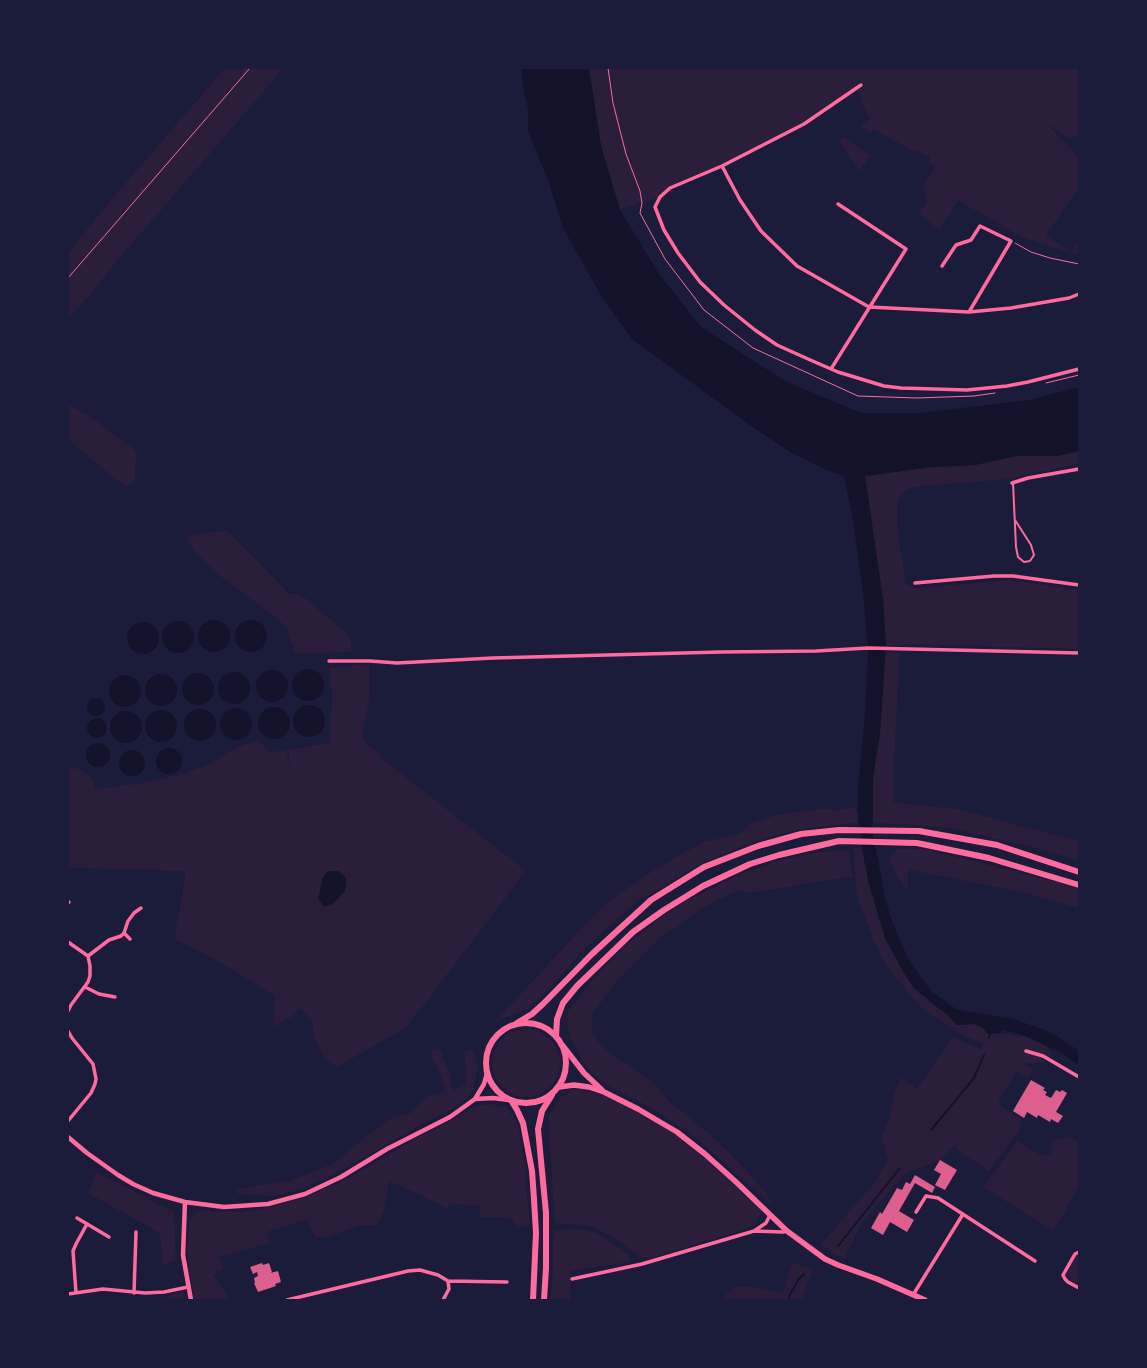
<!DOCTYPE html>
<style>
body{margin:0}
#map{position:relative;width:1147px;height:1368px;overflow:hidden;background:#1b1b3a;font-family:Lato,sans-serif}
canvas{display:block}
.frame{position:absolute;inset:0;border:69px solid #1b1b3a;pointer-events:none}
</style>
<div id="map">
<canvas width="1147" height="1368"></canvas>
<div class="frame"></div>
</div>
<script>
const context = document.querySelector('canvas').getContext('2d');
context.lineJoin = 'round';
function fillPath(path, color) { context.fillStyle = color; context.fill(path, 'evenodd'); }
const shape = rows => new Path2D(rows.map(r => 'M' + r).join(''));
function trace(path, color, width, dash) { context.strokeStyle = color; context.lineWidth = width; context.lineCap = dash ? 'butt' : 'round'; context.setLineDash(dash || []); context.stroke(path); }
const green = shape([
 [225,68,284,68,110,269,93,292,71,315,68,320,68,253,110,201],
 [589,68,1079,68,1079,138,1076,136,1069,139,1047,124,1079,158,1079,188,1046,235,1070,252,1079,242,1079,255,1044,245,1015,234,992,219,958,201,939,231,927,219,919,214,927,201,923,185,935,167,928,162,930,158,916,150,914,152,874,129,871,133,859,125,870,119,863,106,858,90,863,87,866,80,861,86,798,127,769,143,670,188,660,197,620,210,601,146],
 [844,137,871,155,859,171,839,140],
 [68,405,88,415,135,450,136,458,134,482,125,486,93,461,68,439],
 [1079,451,1079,464,1027,474,1010,479,914,487,907,490,900,496,897,505,898,533,905,581,907,585,915,588,1009,580,1079,590,1079,649,907,644,886,646,883,600,865,476,932,467,975,465,1016,456,1057,456],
 [228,531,260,563,289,594,299,593,349,635,352,652,295,654,287,629,278,619,223,578,194,551,186,537,209,532],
 [885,652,900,653,893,775,893,802,957,809,1079,841,1079,861,1036,848,950,828,900,824,873,823,873,778,880,733],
 [369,664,370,695,362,735,367,744,381,754,380,757,526,871,407,1027,337,1067,325,1058,314,1039,313,1021,299,1008,291,1017,273,1027,275,996,223,964,175,939,186,871,68,868,68,769,78,768,93,779,96,789,144,783,185,773,210,764,233,749,259,740,270,752,286,750,292,776,288,750,330,743,331,726,332,691,329,668],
 [858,806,858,823,843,824,791,831,744,845,695,867,646,897,641,898,581,952,560,977,528,1009,495,1022,564,947,603,906,619,894,654,870,701,843,741,833,749,824,776,815,819,809,841,810],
 [853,848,862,848,868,880,885,938,904,973,914,988,937,1007,947,1014,957,1025,974,1024,983,1028,988,1034,1000,1033,1023,1036,1043,1044,1048,1048,1052,1054,1042,1063,1022,1063,1034,1069,1028,1078,1017,1071,998,1101,1004,1109,1021,1119,1020,1130,989,1171,954,1148,963,1137,940,1160,905,1174,861,1224,845,1258,836,1255,821,1244,877,1180,888,1159,881,1137,890,1116,894,1095,900,1077,917,1089,952,1037,978,1048,982,1049,983,1044,958,1033,922,1008,887,967,872,937,860,904,856,886],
 [898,849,929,850,1049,880,1079,889,1079,908,1021,892,909,870,907,890,897,877,889,858],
 [842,850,849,851,853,877,802,884,771,890,750,893,737,891,704,907,660,938,618,980,592,1014,592,1032,603,1048,653,1082,669,1101,704,1129,730,1153,766,1192,773,1206,690,1133,651,1108,607,1085,595,1076,586,1066,581,1058,572,1041,567,1025,568,1011,589,984,628,943,674,908,692,898,741,874,778,861,814,853],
 '492 1063a34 34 0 1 1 68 0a34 34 0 1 1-68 0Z',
 [433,1048,440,1049,450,1075,453,1091,465,1084,466,1070,464,1052,472,1049,475,1055,477,1068,476,1079,471,1094,466,1099,457,1106,412,1130,338,1172,302,1189,278,1195,265,1196,249,1194,238,1194,236,1189,290,1181,335,1163,364,1138,393,1117,411,1113,426,1097,445,1092,444,1085,431,1054],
 [575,1089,599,1093,634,1109,662,1125,713,1164,762,1211,755,1225,743,1230,650,1258,640,1257,619,1241,595,1228,586,1226,555,1223,548,1118,561,1097],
 [489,1104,506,1107,516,1121,521,1141,524,1162,530,1226,517,1226,511,1218,481,1217,479,1206,451,1204,447,1208,399,1185,389,1182,384,1211,378,1225,360,1226,327,1237,316,1238,307,1220,267,1232,270,1243,219,1257,224,1268,214,1276,231,1300,195,1300,191,1280,188,1260,188,1233,190,1220,194,1214,199,1211,204,1210,227,1212,254,1211,297,1200,316,1193,351,1177,416,1138,438,1128,476,1106],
 [1069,1136,1079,1141,1079,1186,1054,1231,983,1187,1017,1141,1040,1155,1050,1154,1053,1142,1057,1139,1063,1139],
 [96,1172,174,1212,176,1260,163,1265,160,1233,88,1193],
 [572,1229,586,1230,597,1233,629,1254,630,1262,571,1271,570,1300,550,1300,552,1288,554,1231],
 [1079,1254,1079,1285,1066,1277,1066,1275,1073,1260],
 [792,1263,813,1269,803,1297,808,1300,725,1300,726,1294,736,1287,750,1287,783,1293],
 [184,1291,185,1300,169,1300,168,1296]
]);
const water = shape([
 [521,68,589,68,601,146,620,210,659,274,701,327,785,381,861,413,921,413,1029,400,1079,387,1079,451,1057,456,1016,456,975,465,932,467,865,476,883,600,886,646,880,733,873,778,873,823,858,823,858,786,865,716,868,651,864,600,852,514,844,476,824,469,790,452,750,425,632,339,603,299,563,228,549,183,528,131,528,109,524,92],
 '235 636a16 16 0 1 1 32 0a16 16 0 1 1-32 0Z',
 '198 636a16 16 0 1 1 32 0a16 16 0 1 1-32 0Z',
 '162 637a16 16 0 1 1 32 0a16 16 0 1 1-32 0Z',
 '127 638a16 16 0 1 1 32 0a16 16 0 1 1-32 0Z',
 '292 685a16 16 0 1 1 32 0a16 16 0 1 1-32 0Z',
 '256 686a16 16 0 1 1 32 0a16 16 0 1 1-32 0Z',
 '218 688a16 16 0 1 1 32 0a16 16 0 1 1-32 0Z',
 '182 689a16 16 0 1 1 32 0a16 16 0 1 1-32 0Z',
 '145 690a16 16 0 1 1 32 0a16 16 0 1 1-32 0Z',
 '109 691a16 16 0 1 1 32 0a16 16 0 1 1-32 0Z',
 '87 707a9 9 0 1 1 18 0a9 9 0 1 1-18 0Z',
 '293 721a16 16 0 1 1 32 0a16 16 0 1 1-32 0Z',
 '258 723a16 16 0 1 1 32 0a16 16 0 1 1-32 0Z',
 '220 724a16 16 0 1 1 32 0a16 16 0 1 1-32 0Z',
 '184 725a16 16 0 1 1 32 0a16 16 0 1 1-32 0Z',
 '145 726a16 16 0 1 1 32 0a16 16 0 1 1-32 0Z',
 '110 727a16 16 0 1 1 32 0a16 16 0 1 1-32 0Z',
 '87 728a10 10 0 1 1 20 0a10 10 0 1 1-20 0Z',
 '86 755a12 12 0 1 1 24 0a12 12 0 1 1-24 0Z',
 '156 761a13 13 0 1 1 26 0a13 13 0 1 1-26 0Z',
 '119 763a13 13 0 1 1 26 0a13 13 0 1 1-26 0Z',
 [862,848,876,848,885,899,893,924,907,956,923,980,932,992,956,1009,963,1011,1013,1019,1050,1032,1079,1051,1079,1065,1060,1052,1023,1035,1003,1030,1000,1033,988,1034,983,1028,974,1024,957,1025,947,1014,937,1007,914,988,904,973,885,938,868,880],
 [328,871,338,871,346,878,345,891,334,903,324,907,318,899,323,877]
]);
const stream = shape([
 [989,1038,991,1031],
 [931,1130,974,1078,984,1055],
 [838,1246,900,1168],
 [762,1300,771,1300],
 [789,1300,790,1294,796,1285,798,1280,804,1274]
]);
const river = shape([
 [863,808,871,863]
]);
const building = shape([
 [1031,1080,1045,1088,1043,1090,1047,1092,1045,1095,1051,1098,1056,1090,1060,1092,1062,1090,1067,1093,1056,1112,1063,1116,1058,1123,1051,1119,1050,1122,1038,1115,1037,1118,1027,1112,1024,1118,1013,1111],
 [940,1160,957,1170,945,1190,935,1185,941,1174,934,1170],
 [915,1175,935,1187,932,1193,915,1183,899,1211,914,1220,907,1232,890,1222,883,1235,871,1228,880,1212,882,1214,897,1188,902,1190,906,1182,910,1184],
 [262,1263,263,1265,269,1263,272,1272,270,1273,278,1271,281,1282,275,1284,276,1286,258,1292,254,1283,255,1283,254,1278,258,1276,257,1272,253,1274,250,1267]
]);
const path = shape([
 [608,68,613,103,626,154,640,191,642,203,640,213,665,259,704,310,753,348,858,396,917,398,974,396,995,393],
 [1015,243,1031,252,1050,258,1079,264],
 [68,278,250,68],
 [1046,383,1079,375]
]);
const service = shape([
 [1013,483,1016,547,1018,557,1024,562,1030,561,1034,555,1031,545,1015,520]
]);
const minor = shape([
 [861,85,804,124,722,166,670,188,660,197,655,207,664,230,678,253,700,282,724,305,755,330,777,345,808,359,838,372,884,386,901,388,967,390,1007,386,1028,382,1079,369],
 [722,166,740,200,761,231,797,266,869,307,969,312,1011,308,1069,298,1079,294],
 [942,266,956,245,971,240,980,226,1011,241,969,312],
 [831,369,906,249,838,204],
 [1012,483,1028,478,1079,469],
 [915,583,994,576,1013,576,1079,585],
 [329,661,370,661,397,663,493,658,721,652,816,651,868,648,1079,653],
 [68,903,69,902],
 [124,933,130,939],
 [68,942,88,956,90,966,90,976,88,982,71,1005,68,1011],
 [88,956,109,940,121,936,124,933,128,921,134,913,141,908],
 [85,987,99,994,115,997],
 [68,1031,72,1038,93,1064,96,1079,95,1084,91,1093,68,1121],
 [1026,1051,1043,1056,1079,1077],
 [916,1212,926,1196,938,1198,1035,1261],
 [77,1218,109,1237],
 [754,1231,783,1232,787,1231],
 [1079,1252,1075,1254,1063,1275,1065,1279,1068,1282,1079,1288],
 [572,1279,642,1264,754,1231,766,1223,770,1215],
 [76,1293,73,1251,76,1244,87,1224],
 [134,1293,136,1232],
 [68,1294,103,1289,145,1293,164,1292,188,1287],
 [913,1295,963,1214],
 [287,1300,408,1271,420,1270,427,1272,438,1275,448,1281,507,1282],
 [443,1300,449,1289,448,1281]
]);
const tertiary = shape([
 [475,1099,493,1098,509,1100],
 [68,1137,87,1153,118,1175,133,1184,153,1193,185,1202,224,1207,268,1204,305,1194,341,1177,387,1149,450,1117,475,1099,484,1084,487,1073],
 [185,1202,183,1255,191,1300]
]);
const secondary = shape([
 [563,1046,584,1073,602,1090],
 [559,1087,574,1085,589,1087,604,1092,638,1109,677,1132,705,1154,735,1181,787,1231,825,1259,838,1265,877,1279,925,1300]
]);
const trunk = shape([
 '486 1063a40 40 0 1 1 80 0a40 40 0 1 1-80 0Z',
 [517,1023,532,1014,543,1004,592,954,651,900,704,867,758,846,801,834,839,830,919,831,997,845,1079,872],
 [556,1036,557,1019,563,1003,577,986,633,932,664,910,703,886,750,864,779,855,839,841,917,843,989,858,1079,885],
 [511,1100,517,1110,523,1123,532,1171,534,1199,536,1233,533,1300],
 [544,1300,546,1268,546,1213,538,1129,542,1111,552,1095]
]);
fillPath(green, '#2a1e3b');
fillPath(water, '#12122b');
trace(stream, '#12122b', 2);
trace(river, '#12122b', 12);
fillPath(building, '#dd5f8e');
trace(path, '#ff6b9d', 1);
trace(service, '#ff6b9d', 2);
trace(minor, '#ff6b9d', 3.5);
trace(tertiary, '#ff6b9d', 4.5);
trace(secondary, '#ff6b9d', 5.5);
trace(trunk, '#ff6b9d', 6);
</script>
